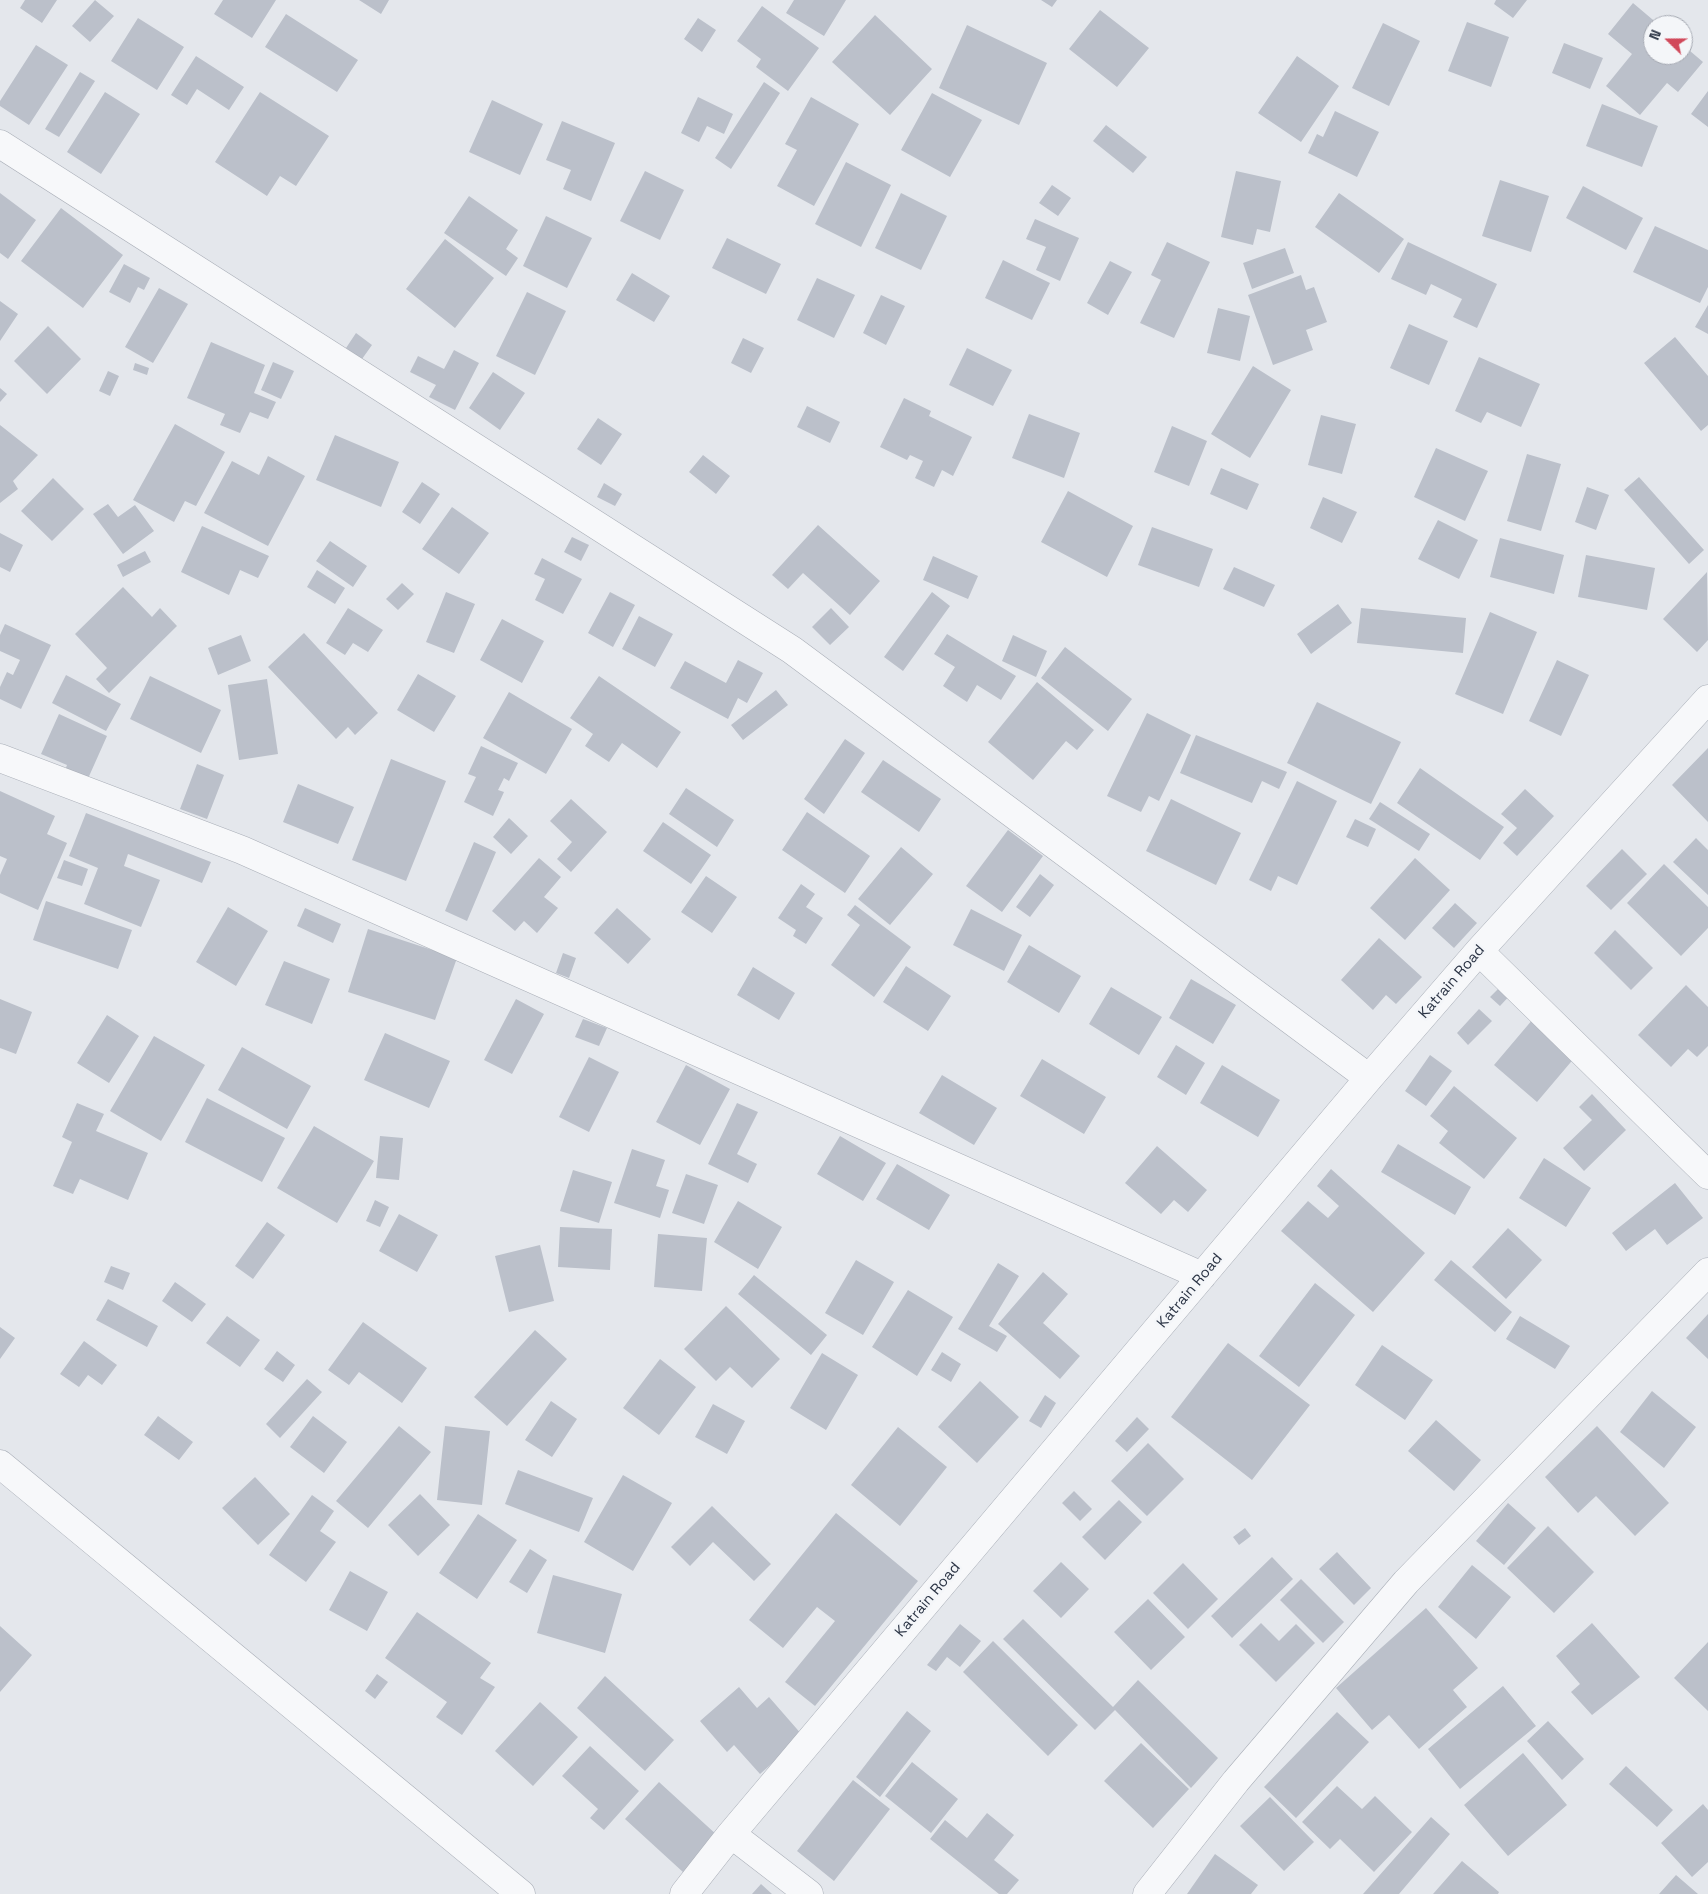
<!DOCTYPE html>
<style>
body{margin:0}
#map{position:relative;width:1708px;height:1894px;overflow:hidden;background:#e4e7ec;font-family:"Space Grotesk",sans-serif}
canvas{display:block}
.north{position:absolute;left:1643px;top:15px;width:50px;height:50px;box-sizing:border-box;background:#f4f6f9;border:1px solid #a4a8b1;border-radius:50%;rotate:292deg;font-size:14px;font-weight:700;line-height:20px;text-align:center;color:#2b3445}
.north::after{content:'';display:block;margin:auto;width:18px;height:22px;background:#d1495b;clip-path:polygon(50% 0,100% 100%,50% 72%,0 100%)}
</style>
<div id="map">
<canvas width="1708" height="1894"></canvas>
<div class="north">N</div>
</div>
<script>
const context = document.querySelector('canvas').getContext('2d');
context.lineJoin = 'round';
function fillPath(path, color) { context.fillStyle = color; context.fill(path, 'evenodd'); }
const shape = rows => new Path2D(rows.map(r => 'M' + r).join(''));
function trace(path, color, width, dash) { context.strokeStyle = color; context.lineWidth = width; context.lineCap = dash ? 'butt' : 'round'; context.setLineDash(dash || []); context.stroke(path); }
function write(font, color, halo, rows, align = 'center') {
  context.font = font + ' "Space Grotesk",sans-serif'; context.lineWidth = 5; context.setLineDash([]); context.textBaseline = 'middle'; context.strokeStyle = halo; context.fillStyle = color; for (const [text, x, y, turn = 0] of rows) {
    context.save(); context.translate(x, y); context.rotate((+turn || 0) * Math.PI / 180); context.textAlign = isNaN(turn) ? turn : align; if (halo) context.strokeText(text, 0, 0); context.fillText(text, 0, 0); context.restore();
  }
}
const building = shape([
 [25,0,57,0,42,23,20,8],
 [95,0,114,16,90,42,72,26],
 [223,0,276,0,252,38,214,14],
 [359,0,389,0,381,14],
 [794,0,846,0,824,36,786,13],
 [1041,0,1057,0,1052,7],
 [1496,0,1527,0,1513,18,1494,4],
 [1633,3,1659,25,1653,25,1653,55,1683,55,1683,45,1703,62,1678,92,1667,83,1640,115,1606,86,1632,54,1608,34],
 [762,6,819,48,788,91,756,67,761,59,737,41],
 [1100,10,1149,48,1117,87,1069,49],
 [286,14,358,60,337,92,265,47],
 [875,15,932,69,890,115,832,62],
 [138,18,184,47,157,90,111,61],
 [698,18,716,30,702,52,684,39],
 [1467,22,1509,37,1491,87,1448,71],
 [1383,23,1420,41,1389,106,1352,88],
 [967,25,1047,63,1019,125,939,88],
 [1564,43,1603,58,1590,89,1552,73],
 [36,45,68,65,29,125,0,106,0,101],
 [196,56,244,87,229,110,197,89,187,105,171,95],
 [1297,56,1339,86,1301,142,1258,113],
 [80,72,95,81,59,137,45,129],
 [764,82,780,93,731,169,715,158],
 [1708,91,1708,127,1691,114],
 [105,92,140,114,101,174,67,152],
 [260,92,329,136,296,186,280,176,267,196,215,162],
 [932,93,982,120,950,177,901,150],
 [698,97,733,114,724,134,707,126,699,142,681,133],
 [811,97,859,124,814,206,777,186,797,150,785,144],
 [492,100,543,124,520,175,469,152],
 [1602,104,1658,126,1642,167,1586,146],
 [1335,111,1379,132,1357,177,1308,153,1317,134,1323,137],
 [562,121,615,143,591,201,563,189,571,170,546,160],
 [1106,125,1147,157,1133,173,1093,141],
 [846,162,891,185,861,247,815,224],
 [645,171,684,190,660,240,620,221],
 [1236,171,1281,181,1270,232,1257,229,1253,245,1221,237],
 [1500,180,1549,196,1531,252,1482,236],
 [1052,185,1071,198,1058,216,1039,203],
 [1583,186,1643,218,1626,250,1566,218],
 [0,193,36,220,8,259,0,253],
 [901,193,947,216,921,270,875,248],
 [1339,193,1404,239,1379,273,1315,227],
 [469,196,518,230,506,249,518,258,506,276,444,233],
 [61,208,123,255,83,308,21,261],
 [546,216,592,238,567,288,523,266],
 [1035,219,1079,238,1060,281,1036,270,1046,247,1026,239],
 [1655,226,1708,250,1708,287,1700,303,1633,272],
 [727,238,781,264,766,294,712,268],
 [445,239,494,278,455,328,406,289],
 [1167,242,1210,262,1174,338,1140,323,1161,280,1151,275],
 [1408,242,1497,284,1477,328,1453,317,1462,299,1431,284,1426,295,1391,279],
 [1285,248,1294,273,1252,289,1243,263],
 [1003,260,1050,283,1032,320,985,298],
 [1110,261,1132,272,1108,315,1087,303],
 [124,264,150,278,144,290,138,287,130,303,109,292],
 [632,273,670,296,654,322,616,300],
 [1301,275,1306,290,1314,287,1327,322,1306,330,1313,350,1273,365,1248,295],
 [817,278,855,295,834,338,797,320],
 [159,288,188,304,153,363,125,347],
 [527,292,566,311,535,375,496,356],
 [881,295,905,306,886,345,863,333],
 [0,301,18,314,0,341],
 [1708,305,1708,334,1695,327],
 [1218,308,1250,316,1240,361,1207,353],
 [1409,324,1448,341,1429,385,1390,368],
 [48,326,81,359,47,394,14,361],
 [356,333,372,345,362,359,346,348],
 [1675,337,1708,376,1708,425,1701,431,1644,363],
 [743,338,764,348,751,373,731,363],
 [211,342,265,365,254,393,276,402,268,419,250,412,240,433,220,425,225,414,187,398],
 [967,348,1012,370,993,406,949,385],
 [454,350,479,363,455,410,429,397,436,385,410,372,418,356,444,369],
 [1479,357,1540,384,1521,427,1487,412,1481,423,1455,411],
 [273,362,294,371,281,399,261,390],
 [135,363,149,368,147,375,133,370],
 [1253,366,1291,390,1250,458,1211,434],
 [108,371,119,376,110,396,99,391],
 [493,372,525,393,500,430,469,408],
 [0,388,7,394,0,402],
 [904,398,931,411,929,416,972,437,953,476,942,470,934,487,915,478,923,461,910,455,907,460,880,447],
 [807,406,840,422,830,443,797,427],
 [1029,414,1080,433,1064,478,1012,458],
 [1321,415,1356,424,1342,474,1308,465],
 [598,418,622,434,601,465,577,449],
 [175,424,225,452,196,506,185,501,174,522,133,500],
 [0,425,38,455,13,481,18,489,0,503],
 [1172,426,1207,441,1189,486,1154,472],
 [335,435,399,462,381,507,316,480],
 [1436,448,1488,471,1465,521,1414,497],
 [1527,454,1561,464,1541,531,1507,521],
 [703,455,730,476,716,494,689,472],
 [268,456,305,476,268,546,204,513,232,461,259,475],
 [1221,468,1259,484,1247,510,1210,494],
 [1639,477,1704,550,1689,564,1624,490],
 [53,478,84,509,52,541,21,511],
 [422,482,440,494,420,524,402,512],
 [604,483,622,494,615,506,597,497],
 [1587,487,1609,495,1596,530,1575,522],
 [1068,491,1133,526,1107,577,1041,542],
 [1323,497,1357,512,1342,543,1310,528],
 [108,504,118,517,135,505,154,531,123,554,93,514],
 [452,507,489,533,459,574,422,549],
 [1438,520,1478,540,1459,579,1418,559],
 [818,525,880,581,850,615,803,573,788,589,772,575],
 [202,526,269,556,258,578,240,570,229,595,181,572],
 [1152,527,1213,549,1199,587,1138,565],
 [0,533,23,545,10,572,0,567],
 [572,537,589,545,581,561,564,552],
 [1500,538,1564,555,1554,594,1490,577],
 [330,541,367,566,353,587,316,561],
 [145,551,151,562,123,577,117,565],
 [1586,555,1655,568,1647,610,1578,597],
 [933,556,978,576,968,599,923,580],
 [542,558,582,579,563,614,535,600,545,579,534,574],
 [1234,567,1275,585,1264,607,1223,589],
 [317,570,345,588,335,604,307,587],
 [1707,572,1708,640,1697,652,1663,619],
 [402,583,414,594,398,610,386,599],
 [123,587,152,617,160,608,177,626,109,693,96,679,107,668,75,634],
 [446,592,475,604,454,653,426,642],
 [610,592,635,605,613,647,588,633],
 [932,592,950,606,903,671,884,657],
 [1338,604,1352,623,1311,654,1297,634],
 [348,608,383,630,368,652,353,643,345,655,326,643],
 [831,608,849,627,830,645,812,627],
 [1361,608,1466,618,1463,653,1357,643],
 [1490,612,1537,632,1503,714,1455,694],
 [639,616,673,634,655,667,622,649],
 [502,619,544,641,522,683,480,660],
 [5,624,51,645,21,709,0,699,0,687,7,672,13,675,20,660,0,651,0,635],
 [304,633,378,713,355,735,348,727,336,739,268,667],
 [947,634,1016,676,1001,700,977,685,967,702,943,686,955,667,934,654],
 [241,635,251,661,218,675,208,648],
 [1013,635,1047,651,1036,677,1002,661],
 [1065,647,1132,699,1108,731,1041,678],
 [738,660,763,673,747,703,738,698,728,719,670,688,685,661,726,683],
 [1557,660,1589,675,1561,736,1529,721],
 [418,674,456,696,434,732,397,710],
 [66,675,121,704,106,731,52,703],
 [150,676,221,710,201,753,130,719],
 [599,676,681,732,657,768,622,743,609,762,585,746,593,734,570,718],
 [267,679,278,754,239,760,228,685],
 [1037,682,1094,730,1077,750,1066,741,1033,780,988,742],
 [776,690,788,705,743,740,731,725],
 [509,692,572,729,546,774,483,738],
 [1317,702,1401,742,1371,804,1287,763],
 [1147,713,1191,735,1159,801,1149,796,1141,812,1107,796],
 [59,714,107,736,86,783,64,773,67,765,41,754],
 [1196,735,1287,772,1279,789,1262,781,1252,803,1180,773],
 [845,739,865,753,824,814,804,799],
 [481,746,518,763,509,781,504,778,498,790,504,792,493,816,464,802,476,777,468,774],
 [1708,748,1708,822,1672,785],
 [391,759,446,781,406,881,352,860],
 [883,760,941,799,919,832,861,792],
 [197,764,224,775,207,819,180,809],
 [1420,768,1504,827,1480,860,1397,803],
 [1297,781,1337,801,1297,885,1278,876,1271,891,1249,880],
 [298,784,354,807,338,844,283,822],
 [686,788,734,820,717,847,669,814],
 [1525,789,1554,816,1517,856,1503,843,1517,828,1501,814],
 [0,791,55,816,47,834,67,843,38,910,0,893,0,875,7,859,0,856],
 [571,799,607,832,571,872,557,859,572,842,550,821],
 [1171,799,1241,833,1216,885,1146,851],
 [1380,802,1430,834,1419,851,1369,819],
 [807,812,870,856,845,893,782,850],
 [86,813,211,862,202,883,128,854,124,866,160,880,141,927,84,904,98,868,69,856],
 [509,818,528,836,511,854,493,837],
 [1355,819,1376,829,1368,847,1346,837],
 [663,822,711,855,691,884,643,851],
 [1008,830,1043,856,1002,912,966,886],
 [1696,838,1708,850,1708,895,1673,862],
 [474,842,496,852,467,921,445,911],
 [901,847,933,874,890,925,858,899],
 [1622,849,1647,874,1611,910,1586,886],
 [539,858,561,877,544,897,558,908,537,933,524,921,515,931,492,911],
 [1415,858,1450,890,1405,940,1370,908],
 [64,860,88,869,82,886,57,878],
 [1664,864,1708,907,1708,928,1681,956,1627,903],
 [1040,874,1054,885,1030,917,1016,907],
 [706,876,737,897,712,933,681,912],
 [801,884,815,894,806,907,823,918,806,944,793,936,796,930,778,918],
 [46,901,132,930,118,969,33,940],
 [1455,903,1477,923,1454,948,1432,928],
 [855,905,911,947,874,997,831,965,860,925,847,915],
 [228,907,268,931,236,986,196,962],
 [305,908,341,924,333,943,297,926],
 [617,908,651,939,628,964,594,933],
 [971,909,1022,935,1004,971,953,945],
 [368,929,457,958,435,1020,348,992],
 [1615,930,1653,968,1631,990,1594,953],
 [1379,938,1422,977,1396,1004,1386,995,1373,1010,1341,980],
 [1029,945,1081,976,1059,1013,1007,982],
 [563,953,576,958,569,978,556,973],
 [284,961,330,979,312,1024,265,1005],
 [906,966,951,996,928,1031,883,1002],
 [753,967,795,993,779,1020,737,995],
 [1191,979,1236,1005,1213,1044,1169,1018],
 [1504,983,1513,992,1500,1006,1490,997],
 [1686,985,1708,1007,1708,1046,1697,1057,1688,1049,1671,1067,1638,1035],
 [1111,987,1162,1017,1139,1055,1089,1024],
 [0,999,32,1012,16,1054,0,1048],
 [516,999,544,1014,512,1074,484,1060],
 [1479,1009,1492,1021,1468,1045,1457,1033],
 [107,1015,139,1036,109,1083,77,1063],
 [583,1019,607,1028,599,1046,575,1037],
 [1533,1019,1576,1056,1537,1102,1494,1065],
 [385,1033,450,1061,429,1108,364,1080],
 [154,1036,205,1065,161,1141,110,1111],
 [1176,1045,1205,1063,1186,1095,1157,1077],
 [242,1047,311,1086,287,1129,218,1090],
 [1430,1055,1452,1071,1426,1106,1405,1091],
 [589,1057,619,1072,589,1132,559,1117],
 [1042,1059,1106,1097,1084,1134,1020,1096],
 [686,1065,730,1089,700,1145,656,1122],
 [1222,1065,1280,1100,1258,1137,1200,1103],
 [942,1075,997,1108,974,1145,919,1113],
 [1454,1086,1517,1138,1484,1179,1439,1143,1448,1131,1430,1116],
 [1592,1094,1626,1130,1584,1171,1563,1148,1592,1120,1579,1107],
 [207,1098,285,1138,262,1182,185,1142],
 [77,1103,104,1114,96,1131,148,1153,128,1200,80,1179,73,1194,53,1186,72,1142,62,1137],
 [737,1103,758,1112,737,1154,757,1164,748,1183,708,1164],
 [314,1126,374,1161,337,1223,277,1188],
 [380,1136,403,1138,399,1180,376,1178],
 [840,1136,886,1163,863,1201,817,1174],
 [1398,1144,1471,1187,1455,1215,1381,1172],
 [1157,1146,1207,1190,1188,1212,1174,1200,1161,1214,1125,1183],
 [632,1149,665,1160,656,1186,669,1190,660,1218,614,1203],
 [1544,1158,1591,1188,1566,1227,1519,1198],
 [897,1164,950,1195,929,1230,876,1199],
 [1331,1169,1425,1253,1373,1312,1281,1231,1308,1201,1328,1218,1339,1206,1317,1186],
 [573,1170,612,1182,599,1223,560,1211],
 [686,1174,718,1185,704,1224,672,1213],
 [1675,1183,1703,1218,1667,1245,1655,1229,1626,1251,1612,1233],
 [375,1200,389,1207,380,1227,366,1221],
 [738,1201,782,1227,758,1269,714,1242],
 [399,1214,438,1235,417,1272,379,1251],
 [267,1222,285,1235,253,1279,235,1266],
 [560,1227,612,1229,610,1270,558,1267],
 [1508,1228,1542,1260,1506,1299,1472,1267],
 [658,1234,707,1238,702,1291,654,1287],
 [540,1245,554,1301,509,1312,495,1256],
 [856,1260,894,1282,863,1335,825,1313],
 [1451,1260,1512,1312,1495,1332,1434,1280],
 [998,1263,1019,1276,989,1326,1007,1336,997,1352,958,1329],
 [111,1266,130,1273,123,1290,104,1282],
 [1043,1272,1068,1294,1043,1323,1080,1356,1060,1379,998,1324],
 [754,1275,827,1335,811,1355,738,1294],
 [175,1282,206,1304,192,1322,162,1301],
 [1315,1283,1355,1315,1299,1387,1259,1356],
 [908,1290,953,1317,917,1376,872,1347],
 [108,1299,158,1326,147,1347,96,1320],
 [726,1306,780,1359,752,1388,730,1367,716,1381,684,1349],
 [1708,1314,1708,1359,1686,1338],
 [227,1316,260,1340,240,1367,206,1343],
 [1520,1316,1570,1346,1555,1369,1506,1339],
 [363,1322,427,1368,402,1403,359,1372,349,1385,328,1370],
 [0,1327,15,1338,0,1359],
 [535,1330,567,1359,507,1426,474,1397],
 [84,1341,117,1365,102,1385,88,1375,79,1387,60,1374],
 [1228,1343,1310,1405,1252,1480,1171,1417],
 [1382,1345,1433,1380,1405,1420,1355,1385],
 [277,1351,295,1365,283,1382,264,1369],
 [942,1352,961,1364,951,1382,931,1370],
 [822,1353,858,1375,826,1430,790,1408],
 [660,1359,696,1387,659,1435,623,1408],
 [307,1379,322,1392,280,1438,266,1424],
 [980,1381,1019,1417,977,1463,938,1427],
 [1652,1391,1696,1427,1664,1468,1620,1432],
 [1045,1395,1056,1403,1041,1428,1029,1421],
 [551,1401,577,1419,552,1457,525,1440],
 [713,1404,745,1421,727,1454,695,1437],
 [158,1416,193,1442,179,1460,144,1435],
 [313,1416,347,1442,324,1473,290,1447],
 [1137,1417,1149,1429,1127,1452,1115,1441],
 [1436,1420,1481,1460,1454,1491,1408,1451],
 [399,1426,431,1452,368,1528,336,1501],
 [445,1426,490,1431,482,1505,437,1500],
 [1597,1426,1669,1503,1635,1536,1596,1496,1578,1513,1545,1477],
 [898,1427,947,1467,900,1526,851,1485],
 [1148,1443,1184,1479,1147,1516,1111,1481],
 [518,1470,593,1498,579,1532,505,1504],
 [623,1475,672,1503,633,1571,584,1542],
 [255,1477,290,1514,258,1545,222,1508],
 [1074,1491,1092,1509,1080,1521,1062,1503],
 [420,1494,450,1525,418,1556,388,1525],
 [312,1495,334,1511,320,1531,336,1542,306,1582,269,1555],
 [1119,1500,1142,1522,1105,1560,1082,1537],
 [1508,1503,1536,1528,1504,1565,1476,1541],
 [712,1506,771,1564,754,1581,713,1542,690,1566,671,1547],
 [836,1513,918,1581,815,1706,785,1682,835,1621,817,1607,783,1648,749,1620],
 [478,1514,517,1540,477,1599,439,1573],
 [1548,1526,1594,1572,1554,1613,1507,1568],
 [1245,1528,1251,1536,1239,1545,1233,1537],
 [530,1549,547,1560,527,1593,509,1582],
 [1337,1552,1371,1588,1354,1605,1319,1569],
 [1272,1557,1293,1579,1232,1638,1211,1616],
 [1061,1562,1089,1589,1061,1618,1033,1591],
 [1183,1563,1218,1599,1188,1629,1153,1593],
 [1472,1565,1511,1597,1476,1639,1438,1607],
 [350,1571,388,1592,367,1631,329,1610],
 [553,1575,622,1594,605,1653,537,1633],
 [1301,1579,1344,1622,1323,1643,1280,1600],
 [1148,1599,1185,1637,1151,1670,1114,1632],
 [1426,1608,1478,1668,1453,1690,1467,1707,1419,1749,1389,1715,1372,1730,1336,1688],
 [417,1612,491,1663,480,1678,495,1687,462,1735,436,1717,447,1702,385,1658],
 [1023,1619,1113,1707,1138,1680,1218,1758,1191,1788,1115,1710,1095,1730,1003,1639],
 [1261,1623,1279,1641,1296,1624,1315,1643,1276,1682,1239,1645],
 [1592,1623,1640,1677,1592,1715,1571,1692,1580,1684,1556,1656],
 [960,1624,981,1641,960,1667,947,1657,936,1671,927,1665],
 [0,1626,32,1655,0,1692],
 [993,1641,1078,1725,1048,1756,963,1672],
 [1708,1642,1708,1711,1674,1678],
 [377,1674,388,1682,375,1699,365,1691],
 [605,1676,674,1740,645,1771,577,1708],
 [1503,1686,1536,1726,1460,1789,1428,1749],
 [739,1687,757,1708,769,1697,803,1736,760,1774,734,1745,727,1752,700,1721],
 [540,1702,578,1737,533,1786,495,1751],
 [907,1711,931,1731,880,1797,856,1777],
 [1337,1712,1369,1742,1296,1818,1264,1787],
 [1548,1721,1584,1759,1562,1780,1527,1741],
 [1141,1743,1189,1789,1153,1828,1104,1781],
 [590,1746,639,1791,604,1830,590,1818,598,1809,562,1776],
 [1523,1753,1567,1805,1508,1856,1464,1805],
 [912,1762,958,1799,931,1833,885,1796],
 [1626,1766,1673,1810,1657,1827,1609,1784],
 [853,1780,890,1809,834,1881,797,1851],
 [659,1782,718,1836,684,1873,625,1819],
 [1337,1786,1362,1809,1375,1796,1412,1832,1374,1872,1340,1839,1330,1849,1302,1822],
 [1270,1797,1314,1842,1284,1871,1240,1826],
 [1703,1804,1708,1810,1708,1862,1692,1877,1661,1843],
 [987,1813,1014,1835,994,1860,1019,1880,1007,1894,999,1894,930,1839,945,1820,967,1838],
 [1431,1817,1450,1834,1399,1894,1363,1894],
 [1215,1854,1258,1885,1251,1894,1187,1894],
 [1462,1861,1499,1892,1498,1894,1433,1894],
 [1676,1875,1698,1894,1659,1894],
 [761,1884,772,1894,752,1894]
]);
const street = shape([
 [0,144,792,650,1369,1078],
 [0,758,242,850,1202,1276],
 [1479,951,1708,1175],
 [0,1464,521,1894],
 [731,1834,809,1894],
 [684,1894,731,1834,1369,1078,1479,951,1708,699],
 [1147,1894,1236,1781,1406,1582,1708,1272]
]);
const streetNames = [
 ["Katrain Road",1452,982,-49],
 ["Katrain Road",1190,1291,-50],
 ["Katrain Road",928,1600,-50]
];
fillPath(building, '#bbc0ca');
trace(street, '#a9aeb7', 29);
trace(street, '#f7f8fa', 28);
write('15px', '#2b3445', '#f4f6f9', streetNames);
</script>
